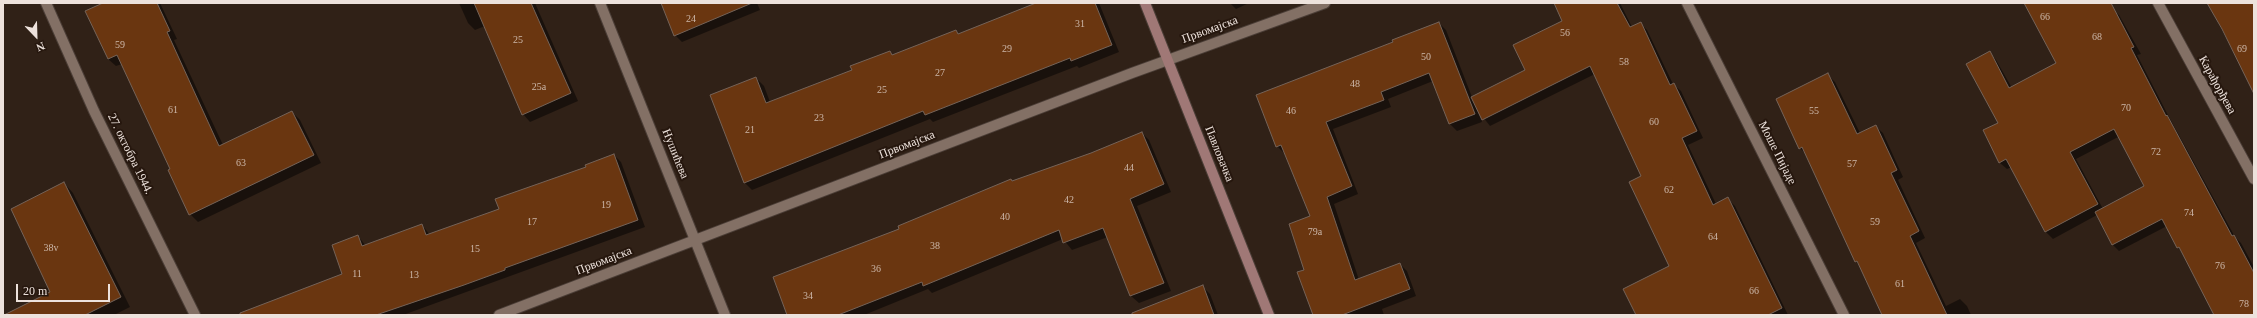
<!DOCTYPE html>
<meta charset="utf-8">
<style>
body{margin:0}
#map{position:relative;width:2257px;height:318px;overflow:hidden;background:#302117;font-family:Georgia,serif}
canvas{display:block}
.frame{position:absolute;inset:0;border:4px solid #ede2dc;pointer-events:none}
.north{position:absolute;left:16px;top:16px;width:40px;height:40px;-webkit-text-stroke:3px #26170e;paint-order:stroke;rotate:157deg;font-size:11px;font-weight:700;line-height:16px;text-align:center;color:#ede2dc}
.north::after{content:'';display:block;margin:auto;width:14px;height:18px;background:#ede2dc;clip-path:polygon(50% 0,100% 100%,50% 72%,0 100%)}
.scale{position:absolute;left:16px;top:284px;width:94px;height:18px;box-sizing:border-box;border:2px solid #ede2dc;border-top:0;padding-left:5px;font-size:12px;line-height:14px;white-space:nowrap;color:#ede2dc;-webkit-text-stroke:3px #26170e;paint-order:stroke}
</style>
<div id="map">
<canvas width="2257" height="318"></canvas>
<div class="frame"></div>
<div class="north">N</div>
<div class="scale">20 m</div>
</div>
<script>
const context = document.querySelector('canvas').getContext('2d');
context.lineJoin = 'round';
function fillPath(path, color) { context.fillStyle = color; context.fill(path, 'evenodd'); }
const shape = rows => new Path2D(rows.map(r => 'M' + r).join(''));
function trace(path, color, width, dash) { context.strokeStyle = color; context.lineWidth = width; context.lineCap = dash ? 'butt' : 'round'; context.setLineDash(dash || []); context.stroke(path); }
function write(font, color, halo, rows, align = 'center') {
  context.font = font + ' Georgia,serif'; context.lineWidth = 4; context.setLineDash([]); context.textBaseline = 'middle'; context.strokeStyle = halo; context.fillStyle = color; for (const [text, x, y, turn = 0] of rows) {
    context.save(); context.translate(x, y); context.rotate((+turn || 0) * Math.PI / 180); context.textAlign = isNaN(turn) ? turn : align; if (halo) context.strokeText(text, 0, 0); context.fillText(text, 0, 0); context.restore();
  }
}
const shadow = shape([
 [106,3,160,3,177,39,174,40,223,145,292,112,300,120,321,163,198,222,190,214,172,170,122,64,116,66,108,59],
 [459,3,535,3,578,101,530,122,523,114,485,26,475,30,468,23],
 [662,3,757,3,760,10,682,42,675,35],
 [1039,3,1099,3,1119,52,1079,68,1077,66,933,122,930,119,752,190,744,182,756,78,764,86,770,102,853,70,890,52,893,56,956,31,959,35],
 [1230,3,1249,3,1236,9],
 [1555,3,1620,3,1632,27,1640,23,1647,30,1673,84,1681,91,1703,138,1688,145,1716,204,1728,199,1735,206,1788,315,1638,315,1670,266,1642,177,1595,74,1490,126,1479,112,1482,122,1457,131,1450,124,1433,81,1388,99,1391,107,1333,129,1358,194,1334,204,1359,280,1400,264,1407,271,1416,296,1382,309,1384,315,1315,315,1305,270,1312,217,1284,153,1277,146,1394,43,1439,23,1446,30,1472,97,1526,70,1564,21],
 [2033,3,2104,3,2119,15,2141,54,2137,55,2170,119,2235,237,2241,243,2254,267,2254,315,2214,315,2183,252,2178,247,2167,226,2119,251,2112,244,2097,215,2053,239,2046,232,2012,167,2007,169,2000,163,1999,123,1990,53,1996,60,2012,88,2057,63],
 [2120,136,2146,187,2103,209,2076,159],
 [2208,3,2254,3,2254,80,2244,73],
 [1828,75,1835,82,1860,133,1875,126,1883,133,1903,177,1898,180,1925,238,1916,243,1946,306,1960,299,1967,306,1971,315,1884,315,1860,266,1856,261,1807,155,1800,148],
 [1142,133,1149,140,1171,192,1137,206,1171,291,1139,303,1131,296,1108,237,1072,250,1063,239,932,293,928,289,864,315,788,315,901,229,1011,180,1013,182,1091,154],
 [614,155,621,162,645,227,403,315,271,315,343,274,358,236,366,246,422,225,430,235,500,210],
 [64,183,73,193,130,307,114,315,6,315,51,293],
 [1203,287,1210,294,1218,315,1157,315]
]);
const building = shape([
 [103,3,157,3,170,31,167,32,219,146,292,111,314,155,189,215,168,170,170,169,117,55,108,59,85,11,103,3],
 [474,3,531,3,571,93,522,115,474,3],
 [661,3,752,3,674,36,661,3],
 [1036,3,1095,3,1112,45,1071,61,1070,58,925,115,923,111,744,183,710,95,756,77,766,103,852,70,850,66,890,51,892,55,956,30,958,34,1036,3],
 [1554,3,1617,3,1630,27,1641,22,1670,85,1674,83,1697,131,1682,138,1713,205,1728,197,1782,308,1768,315,1636,315,1623,289,1669,266,1629,182,1641,176,1590,66,1482,120,1471,97,1525,70,1513,45,1562,21,1554,3],
 [2024,3,2111,3,2134,47,2131,48,2166,116,2167,115,2232,236,2234,235,2254,273,2254,315,2214,315,2179,247,2177,248,2162,219,2112,245,2095,212,2144,186,2114,129,2070,152,2098,204,2045,232,2006,159,1999,163,1983,130,1998,123,1966,64,1990,51,2009,88,2056,63,2024,3],
 [2207,3,2254,3,2254,94,2222,29,2207,3],
 [1439,22,1475,114,1449,124,1429,73,1381,92,1384,100,1326,122,1352,186,1327,197,1355,280,1400,263,1410,289,1342,315,1313,315,1297,272,1304,270,1289,224,1310,216,1281,145,1276,147,1256,95,1393,42,1392,40,1439,22],
 [1828,73,1857,134,1876,125,1897,170,1891,173,1919,231,1910,236,1947,315,1882,315,1857,261,1855,262,1802,147,1799,149,1776,99,1828,73],
 [1142,132,1164,184,1130,199,1164,283,1130,296,1103,228,1063,243,1059,230,923,286,922,282,838,315,787,315,773,277,899,229,898,226,1011,179,1012,181,1091,153,1142,132],
 [614,154,638,220,505,268,505,270,464,285,376,315,240,315,240,313,342,274,332,245,358,235,362,246,422,224,426,235,499,209,495,199,586,167,585,165,614,154],
 [64,182,121,297,85,315,4,315,50,292,11,209,64,182],
 [1203,285,1214,315,1132,315,1132,313,1203,285]
]);
const street = shape([
 [46,3,94,111,195,315],
 [600,3,725,315],
 [1687,3,1844,315],
 [2158,3,2254,179],
 [499,315,1132,73,1325,3]
]);
const secondary = shape([
 [1145,3,1269,315]
]);
const numberNames = [
 ["66",2045,17],
 ["24",691,19],
 ["31",1080,24],
 ["56",1565,33],
 ["68",2097,37],
 ["25",518,40],
 ["59",120,45],
 ["29",1007,49],
 ["69",2242,49],
 ["50",1426,57],
 ["58",1624,62],
 ["27",940,73],
 ["48",1355,84],
 ["25a",539,87],
 ["25",882,90],
 ["70",2126,108],
 ["61",173,110],
 ["46",1291,111],
 ["55",1814,111],
 ["23",819,118],
 ["60",1654,122],
 ["21",750,130],
 ["72",2156,152],
 ["63",241,163],
 ["57",1852,164],
 ["44",1129,168],
 ["62",1669,190],
 ["42",1069,200],
 ["19",606,205],
 ["74",2189,213],
 ["40",1005,217],
 ["17",532,222],
 ["59",1875,222],
 ["79a",1315,232],
 ["64",1713,237],
 ["38",935,246],
 ["38v",51,248],
 ["15",475,249],
 ["76",2220,266],
 ["36",876,269],
 ["11",357,274],
 ["13",414,275],
 ["61",1900,284],
 ["66",1754,291],
 ["34",808,296],
 ["78",2244,304]
];
const streetNames = [
 ["Првомајска",1210,30,-20],
 ["Карађорђева",2217,85,61],
 ["Првомајска",907,145,-21],
 ["Моше Пијаде",1777,153,63],
 ["27. октобра 1944.",130,154,64],
 ["Нушићева",675,154,68],
 ["Павловачка",1219,154,68],
 ["Првомајска",604,261,-21]
];
fillPath(shadow, '#0007');
fillPath(building, '#6a3610');
trace(building, '#756358', 1);
trace(street, '#4b3e37', 12);
trace(secondary, '#4b3e37', 12);
trace(street, '#837065', 10);
trace(secondary, '#a07876', 10);
write('10px', '#ccb7a9', null, numberNames);
write('12px', '#ede2dc', '#26170e', streetNames);
</script>
